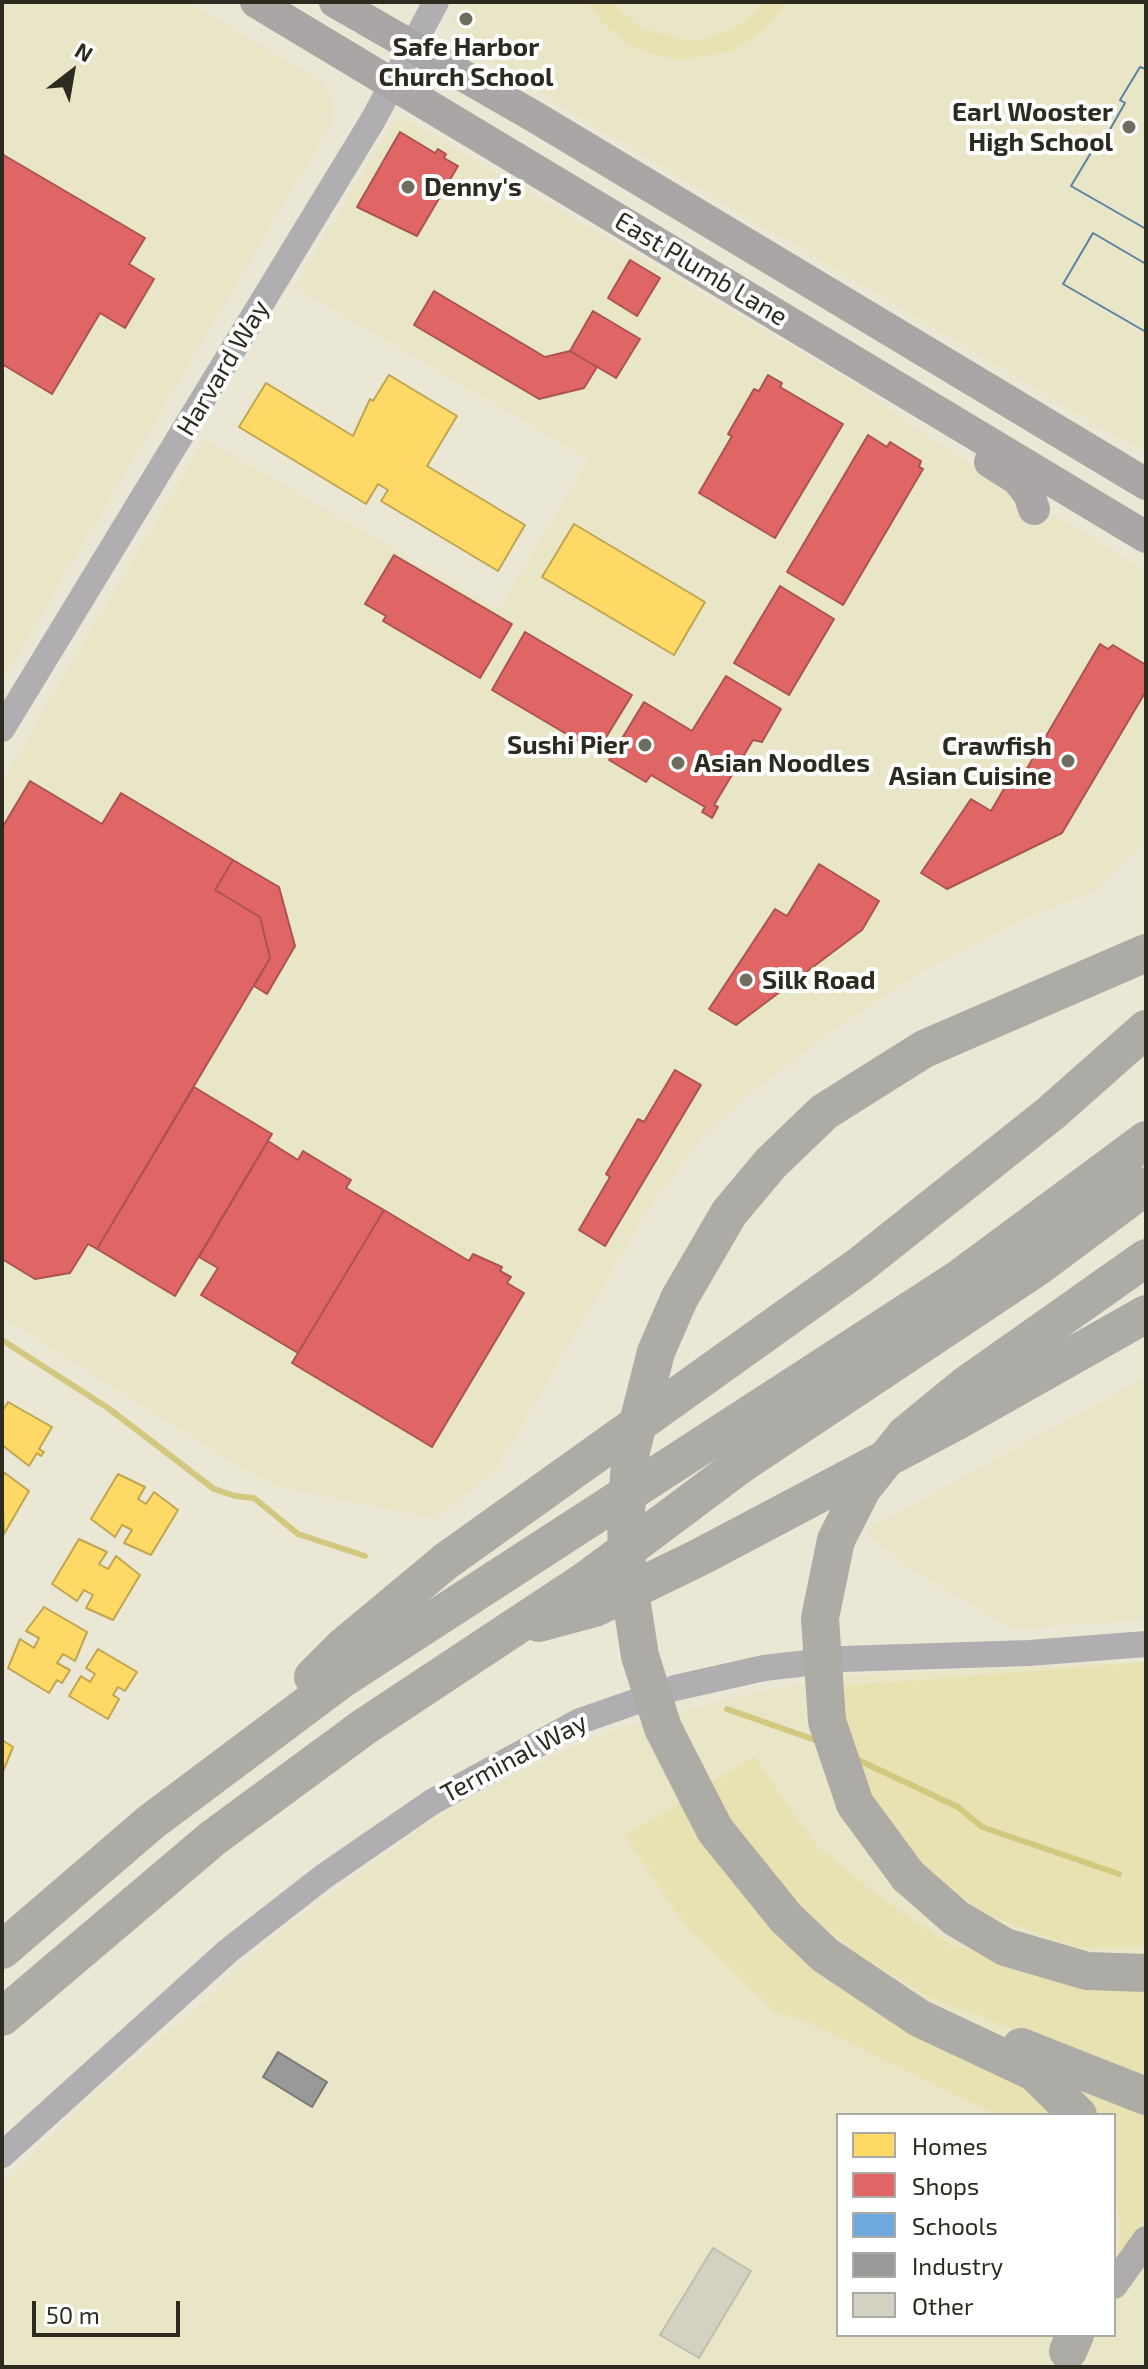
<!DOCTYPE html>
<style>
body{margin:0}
#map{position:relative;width:1148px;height:2369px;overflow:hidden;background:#eae8d5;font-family:"Exo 2",sans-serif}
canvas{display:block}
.frame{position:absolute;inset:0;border:4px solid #2d2b1f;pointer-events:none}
.legend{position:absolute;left:836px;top:2113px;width:280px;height:224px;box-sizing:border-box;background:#fff;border:2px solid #abaaa5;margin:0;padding:10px 14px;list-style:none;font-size:24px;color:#2d2b1f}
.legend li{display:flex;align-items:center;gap:16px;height:40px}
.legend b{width:40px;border:2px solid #abaaa5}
.north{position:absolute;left:32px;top:32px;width:80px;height:80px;-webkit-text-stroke:6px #fff;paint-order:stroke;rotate:31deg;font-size:22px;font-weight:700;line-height:32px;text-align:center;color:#2d2b1f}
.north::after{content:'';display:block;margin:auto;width:28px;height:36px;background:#2d2b1f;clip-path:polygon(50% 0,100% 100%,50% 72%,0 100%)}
.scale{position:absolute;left:32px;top:2301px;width:148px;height:36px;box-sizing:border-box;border:4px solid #2d2b1f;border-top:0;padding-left:10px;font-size:24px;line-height:28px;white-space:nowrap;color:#2d2b1f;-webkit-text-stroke:6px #fff;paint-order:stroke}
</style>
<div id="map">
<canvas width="1148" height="2369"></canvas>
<div class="frame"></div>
<ul class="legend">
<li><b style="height:22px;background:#ffd966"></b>Homes</li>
<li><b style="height:22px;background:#e06666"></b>Shops</li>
<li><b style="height:22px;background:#6fa8dc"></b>Schools</li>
<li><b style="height:22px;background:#999"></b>Industry</li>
<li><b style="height:22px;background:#d2d1c2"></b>Other</li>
</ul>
<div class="north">N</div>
<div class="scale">50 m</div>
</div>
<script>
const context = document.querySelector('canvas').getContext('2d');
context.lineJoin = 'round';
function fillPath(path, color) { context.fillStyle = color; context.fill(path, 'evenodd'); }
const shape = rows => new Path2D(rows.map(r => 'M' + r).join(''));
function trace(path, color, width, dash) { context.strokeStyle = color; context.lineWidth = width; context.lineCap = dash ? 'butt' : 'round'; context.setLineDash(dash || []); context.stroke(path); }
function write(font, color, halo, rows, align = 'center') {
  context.font = font + ' "Exo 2",sans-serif'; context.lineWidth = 8; context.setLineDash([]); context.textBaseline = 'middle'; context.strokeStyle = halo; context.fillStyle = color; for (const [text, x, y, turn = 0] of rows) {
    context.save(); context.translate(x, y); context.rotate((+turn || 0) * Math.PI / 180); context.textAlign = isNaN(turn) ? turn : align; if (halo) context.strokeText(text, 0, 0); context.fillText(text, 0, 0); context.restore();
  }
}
const built = shape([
 [2,2,188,2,322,82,332,101,334,119,2,681],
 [462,2,1146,2,1146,454,462,47,468,36,449,24],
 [403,118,860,387,926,436,1146,571,1146,839,1092,892,1029,917,921,972,834,1030,740,1101,701,1138,646,1212,497,1468,436,1519,281,1487,240,1467,2,1317,2,781,205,439,498,610,589,459,295,287,391,125],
 [1146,1377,1146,1620,1012,1629,902,1563,865,1531],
 [1146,1661,1146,2367,2,2367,2,2183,130,2062,205,2003,268,1941,429,1822,511,1776,573,1746,620,1728,729,1698,849,1675],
 [838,2115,1114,2115,1114,2335,838,2335]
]);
const green = shape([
 [587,2,612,2,641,28,685,40,702,40,731,30,745,22,763,2,787,2,764,30,734,50,682,60,647,53,624,42,599,19],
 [1146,1662,1146,1946,1078,1948,993,1917,934,1880,858,1779,831,1687],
 [754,1756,815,1844,877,1895,951,1945,1045,1970,1146,1982,1146,2081,924,1995,856,1952,799,1908,704,1787],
 [681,1803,748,1902,787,1945,819,1971,998,2062,1063,2115,997,2115,802,2020,776,2013,684,1924,625,1835],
 [1054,2074,1146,2109,1146,2215,1116,2264,1120,2231,1114,2174,1114,2115,1091,2115]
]);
const homes = shape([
 [389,375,457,416,427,466,525,525,498,571,381,501,388,490,378,484,366,504,239,427,266,383,353,436,370,399,373,401,389,375],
 [574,524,705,602,674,655,542,577,574,524],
 [8,1402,52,1427,39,1449,44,1452,41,1456,37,1453,29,1466,2,1445,2,1412,8,1402],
 [5,1473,29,1491,4,1534,2,1478,5,1473],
 [118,1474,145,1487,138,1499,146,1504,154,1492,178,1510,151,1555,124,1543,132,1530,122,1525,115,1537,91,1519,118,1474],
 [79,1539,107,1552,99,1564,108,1569,116,1556,140,1575,113,1620,86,1608,93,1595,84,1590,77,1601,52,1584,79,1539],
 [44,1607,87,1632,75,1661,63,1654,57,1663,70,1670,62,1683,57,1680,49,1693,8,1668,20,1639,34,1648,39,1638,26,1631,44,1607],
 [98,1649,137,1672,125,1691,118,1687,113,1695,119,1699,108,1719,69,1696,81,1676,90,1682,95,1674,86,1668,98,1649],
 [2,1740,13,1747,2,1774,2,1740]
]);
const shops = shape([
 [400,132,435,153,438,149,446,154,444,158,458,166,417,236,357,207,400,132],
 [2,154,145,238,129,264,154,279,125,328,100,313,52,394,2,364,2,154],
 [630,260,660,278,637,316,608,298,630,260],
 [434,291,545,357,570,351,597,367,584,388,539,399,414,325,434,291],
 [593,311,640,339,616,378,570,351,593,311],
 [768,375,782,383,780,387,843,424,775,538,699,493,732,436,728,434,754,389,759,391,768,375],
 [868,435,887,447,890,442,921,461,919,467,923,469,843,605,787,572,868,435],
 [394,555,512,624,480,678,383,621,386,616,365,604,394,555],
 [780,586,834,619,789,695,734,663,780,586],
 [525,632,632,695,597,752,492,690,525,632],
 [1100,644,1108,649,1113,645,1146,665,1146,691,1062,833,947,889,921,873,971,799,991,811,1014,772,1022,777,1100,644],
 [726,676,781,709,762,742,753,740,714,805,718,807,712,818,702,812,705,807,651,775,646,782,609,760,644,702,692,731,726,676],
 [30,781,102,824,121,793,233,860,215,890,260,917,270,958,97,1249,88,1244,70,1273,35,1279,2,1259,2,828,30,781],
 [233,860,279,887,295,946,267,994,254,986,270,958,260,917,215,890,233,860],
 [819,864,879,901,862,930,736,1025,709,1009,775,909,787,916,819,864],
 [675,1070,701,1085,605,1246,579,1230,610,1177,606,1174,638,1119,644,1122,675,1070],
 [194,1087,272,1134,175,1296,97,1249,194,1087],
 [268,1141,298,1160,303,1151,351,1180,346,1188,384,1210,298,1353,201,1295,218,1268,199,1257,268,1141],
 [384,1210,469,1261,473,1254,502,1267,500,1271,511,1277,507,1283,524,1293,432,1447,292,1363,384,1210]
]);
const schools = shape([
 [1140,67,1146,69,1146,229,1071,186,1092,151,1096,154,1125,103,1120,100,1140,67],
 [1140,67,1146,69,1146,229,1071,186,1092,151,1096,154,1125,103,1120,100,1140,67],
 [1093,233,1146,264,1146,332,1063,284,1093,233],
 [1093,233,1146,264,1146,332,1063,284,1093,233]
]);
const industry = shape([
 [278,2052,327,2082,312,2107,263,2077,278,2052]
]);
const stream = shape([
 [2,1340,108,1408,214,1489,235,1496,254,1498,298,1534,365,1556],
 [727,1709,818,1741],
 [854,1758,958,1807,982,1827,1119,1874]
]);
const building = shape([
 [713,2248,751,2271,699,2358,660,2335,713,2248]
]);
const tertiary = shape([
 [2,729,373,120,436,2],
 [2,2155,228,1951,323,1877,432,1802,580,1721,675,1688,764,1668,843,1659,1029,1653,1146,1644]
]);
const secondary = shape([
 [1114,2285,1146,2240]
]);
const primary = shape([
 [256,2,1146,537],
 [335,2,535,117,1146,484],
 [990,462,1017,479,1029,494,1034,509]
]);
const motorway = shape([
 [679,1299,729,1213,771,1163,824,1112,924,1049,1146,953],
 [539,1623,595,1608,700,1557,957,1421,1146,1314],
 [313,1677,344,1646,446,1561,859,1266,1051,1113,1146,1029],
 [697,1795,715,1830,786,1918,825,1955,919,2018,1034,2072,1078,2115],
 [908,1876,956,1918,1005,1947,1087,1971,1146,1973],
 [2,1950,151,1822,342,1679,957,1280,1146,1140],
 [2,2017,213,1838,364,1727,589,1578,740,1465,1036,1268,1146,1186],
 [1021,2047,1146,2096],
 [1068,2351,1075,2335]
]);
const motorwayBridge = shape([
 [679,1299,656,1352,631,1451,626,1512,627,1572,640,1656,663,1728,697,1795],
 [908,1876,855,1804,827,1721,820,1618,836,1540,862,1489,905,1435,966,1385,1146,1258]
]);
const markers = [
 [466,19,8,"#6f6d5f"],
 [1129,127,8,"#6f6d5f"],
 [408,187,8,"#6f6d5f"],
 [645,745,8,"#6f6d5f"],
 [1068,761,8,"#6f6d5f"],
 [678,763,8,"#6f6d5f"],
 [746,980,8,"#6f6d5f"]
];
const poiNames = [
 ["Safe Harbor",466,47,"center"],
 ["Church School",466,77,"center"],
 ["Earl Wooster",1113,112],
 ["High School",1113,142],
 ["Denny's",424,187,"left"],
 ["Sushi Pier",629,745],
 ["Crawfish",1052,746],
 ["Asian Cuisine",1052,776],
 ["Asian Noodles",694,763,"left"],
 ["Silk Road",762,980,"left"]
];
const streetNames = [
 ["East Plumb Lane",701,269,31],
 ["Harvard Way",223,368,-59],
 ["Terminal Way",514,1758,-28]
];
fillPath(built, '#e9e6c7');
fillPath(green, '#e8e2b2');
fillPath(homes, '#ffd966');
trace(homes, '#c0a551', 2);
fillPath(shops, '#e06666');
trace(shops, '#aa5451', 2);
fillPath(schools, '#6fa8dc');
trace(schools, '#5b82a3', 2);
fillPath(industry, '#999');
trace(industry, '#797874', 2);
trace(stream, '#d2c880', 6);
fillPath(building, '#d2d1c2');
trace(building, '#bfbdae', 2);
trace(tertiary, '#b0aeb0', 26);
trace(secondary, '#aeacab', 28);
trace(primary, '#a9a6a5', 32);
trace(motorway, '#adaba6', 38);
trace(motorwayBridge, '#adaba6', 38);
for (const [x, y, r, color] of markers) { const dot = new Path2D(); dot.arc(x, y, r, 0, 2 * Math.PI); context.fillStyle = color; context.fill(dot); trace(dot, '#fff', 3); }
write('bold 26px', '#2d2b1f', '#fff', poiNames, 'right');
write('26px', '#2d2b1f', '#fff', streetNames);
</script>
